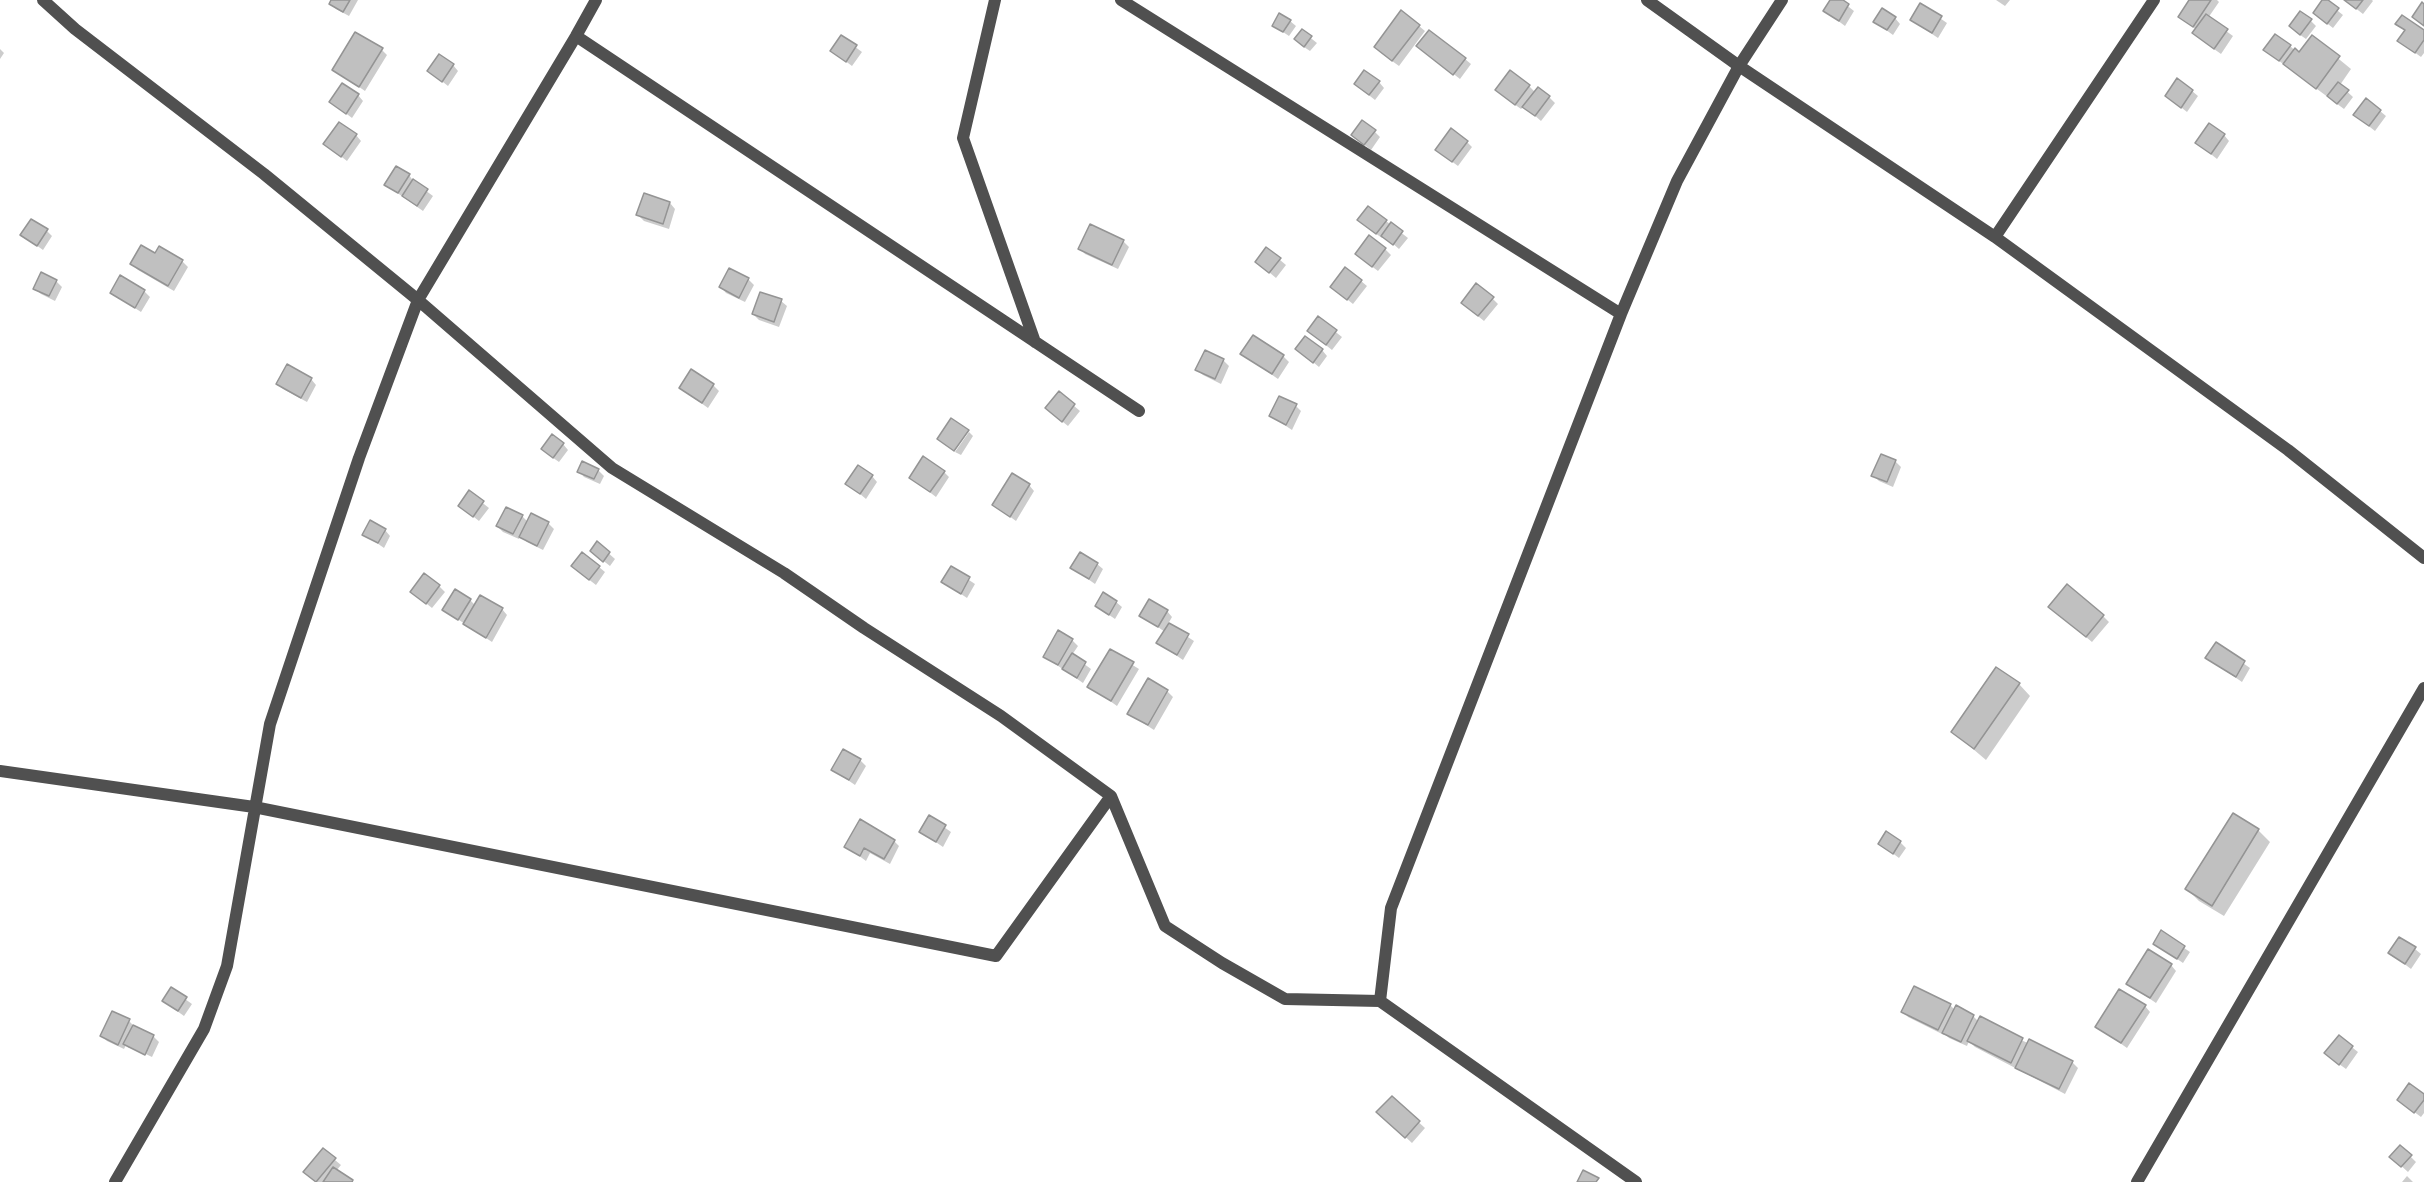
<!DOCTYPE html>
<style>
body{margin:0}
canvas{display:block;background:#fff}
</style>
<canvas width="2424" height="1182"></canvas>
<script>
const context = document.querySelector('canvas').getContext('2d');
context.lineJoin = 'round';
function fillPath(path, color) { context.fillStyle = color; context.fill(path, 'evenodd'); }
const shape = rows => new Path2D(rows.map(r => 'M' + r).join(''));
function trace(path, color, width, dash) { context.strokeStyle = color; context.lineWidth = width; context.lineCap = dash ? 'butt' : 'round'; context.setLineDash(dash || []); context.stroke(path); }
const shadow = shape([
 [333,0,358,0,349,16,336,9,331,4],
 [1832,0,1840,0,1854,11,1845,26,1825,11],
 [1996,0,2010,0,2005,6],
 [2191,0,2217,0,2219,2,2208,18,2233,36,2221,54,2200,39,2197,30,2180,17],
 [2324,0,2343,15,2333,28,2320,18],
 [2345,0,2372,0,2373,1,2363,14],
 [1921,5,1947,23,1938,38,1911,20],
 [1895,18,1900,24,1893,35,1875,22],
 [1290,21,1296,26,1289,36,1274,26],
 [2311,21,2316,26,2306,39,2296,32],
 [2397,24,2424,32,2424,53,2421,57,2399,41,2406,32],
 [1419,26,1425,31,1399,66,1381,53],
 [1302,31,1317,43,1310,51,1301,45],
 [842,37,862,52,852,66,832,51],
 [2312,37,2351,69,2340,85,2353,97,2344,109,2271,55,2290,46,2299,54],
 [1418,46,1465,59,1471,64,1460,79],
 [0,49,4,53,0,59],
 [382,50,387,55,365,91,334,70],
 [453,65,458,71,448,86,429,71],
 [1379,82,1384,88,1375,100,1361,89],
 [1529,86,1535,92,1549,97,1555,103,1541,121,1524,106,1521,109,1503,96],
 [2192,91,2198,96,2187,112,2167,96],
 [358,95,363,101,352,118,331,102],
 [2380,111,2386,116,2375,131,2361,120],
 [1375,132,1380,137,1371,150,1358,140],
 [356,135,361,141,347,161,325,144],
 [2224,135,2229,141,2217,159,2197,143],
 [1467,142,1472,147,1458,166,1443,155],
 [409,175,414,182,433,196,423,211,386,185],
 [645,195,670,203,675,209,669,229,644,221,638,215],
 [1386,221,1408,238,1399,249,1384,236,1382,238,1365,226],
 [47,231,52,236,43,250,22,235],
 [1123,241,1129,247,1118,269,1085,254,1080,248],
 [1267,249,1286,265,1276,278,1257,262],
 [1385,249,1391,255,1378,271,1362,259],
 [155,256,182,261,188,267,174,291,138,270,132,264],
 [748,279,754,285,745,302,726,293,721,287],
 [56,281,62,287,55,301,41,294,35,289],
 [1361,281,1367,286,1353,304,1338,292],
 [144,291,150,297,141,312,112,293],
 [1492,298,1498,304,1484,321,1468,308],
 [781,301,787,306,779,327,759,320,753,314],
 [1318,318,1342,337,1332,350,1308,331],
 [1297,349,1322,350,1327,356,1319,367],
 [1242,354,1283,356,1289,362,1278,379],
 [1223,360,1229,366,1221,384,1203,375,1197,369],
 [311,379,316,385,307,402,283,389,278,384],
 [713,385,719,391,708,408,680,388],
 [1059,393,1080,411,1068,426,1053,414],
 [1296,406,1301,411,1292,430,1271,416],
 [969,432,973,436,961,455,955,452],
 [563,444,568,450,559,462,549,455],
 [1895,461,1901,467,1893,487,1879,481,1873,475],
 [598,470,604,476,600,484,584,477,579,471],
 [944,472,949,477,936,497,911,478],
 [872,476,877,482,866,499,847,483],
 [1029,485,1034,491,1016,521,994,505],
 [470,493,489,508,479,521,460,506],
 [522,516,528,522,548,523,554,529,543,550,527,542,520,536,519,539,503,532,497,526],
 [385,530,390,536,384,548,364,534],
 [597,543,615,559,610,566,597,556],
 [1097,564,1103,569,1095,584,1072,568],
 [599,567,605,572,596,585,579,572],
 [951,568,975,584,967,598,943,582],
 [439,586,445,592,432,608,412,592],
 [470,600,476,606,502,609,507,615,492,642,444,610],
 [1116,602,1122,607,1115,619,1096,606],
 [1167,611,1172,617,1168,624,1194,641,1183,660,1158,643,1165,632,1141,615],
 [2056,612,2103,616,2109,622,2092,642],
 [1072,640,1078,646,1072,655,1091,669,1083,683,1045,657],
 [2216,644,2250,668,2242,682,2207,658],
 [1110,651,1139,669,1117,706,1089,686],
 [2019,684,2030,696,1986,760,1953,732],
 [1167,691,1173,697,1154,730,1129,714],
 [860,760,866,766,855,785,833,770],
 [930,817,951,832,943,847,921,832],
 [2258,830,2270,842,2224,916,2199,901,2187,889],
 [894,841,899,846,890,864,870,853,866,861,846,846],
 [1900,842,1906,848,1899,858,1879,843],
 [2162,933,2190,952,2183,963,2155,944],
 [2415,949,2421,954,2411,969,2390,953],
 [2171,965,2176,971,2156,1003,2128,984],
 [171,989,192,1004,184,1016,163,1001],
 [1950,1005,1955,1010,1973,1016,1979,1022,2072,1062,2078,1068,2065,1094,1975,1047,1969,1041,1967,1046,1949,1038,1944,1033,1944,1035,1908,1017,1903,1011],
 [2145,1006,2150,1012,2127,1048,2097,1027],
 [113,1013,129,1021,135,1027,154,1037,159,1042,152,1057,129,1046,129,1048,126,1045,124,1049,107,1041,102,1036],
 [2339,1037,2358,1052,2346,1069,2332,1059],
 [2424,1096,2424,1113,2421,1117,2405,1105],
 [1392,1098,1425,1128,1412,1143,1384,1117],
 [323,1150,341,1165,336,1171,353,1182,317,1182,311,1177],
 [2410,1156,2416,1162,2408,1172,2397,1162],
 [2407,1176,2413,1182,2402,1182]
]);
const building = shape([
 [331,0,350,0,343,12,329,4,331,0],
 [1830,0,1843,0,1849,4,1839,21,1823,11,1830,0],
 [2189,0,2211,0,2193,27,2178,17,2189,0],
 [2322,0,2328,0,2339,8,2327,24,2313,13,2322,0],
 [2344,0,2363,0,2356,9,2344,0],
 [2422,2,2424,4,2424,26,2412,17,2422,2],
 [1920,3,1942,16,1932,33,1910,20,1920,3],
 [1882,8,1896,17,1887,30,1873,22,1882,8],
 [1401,10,1420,25,1392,61,1374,47,1401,10],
 [2300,11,2312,19,2300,35,2289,26,2300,11],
 [1279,13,1291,20,1283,32,1272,26,1279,13],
 [2206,14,2228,29,2214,49,2192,33,2206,14],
 [2402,15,2424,30,2424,40,2415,53,2397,41,2405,30,2395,24,2402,15],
 [1302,29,1312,36,1304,47,1294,39,1302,29],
 [1429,30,1466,58,1453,75,1416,46,1429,30],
 [355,32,383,48,359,87,332,70,355,32],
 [2275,34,2291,45,2279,61,2263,50,2275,34],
 [841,35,857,45,846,62,830,51,841,35],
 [2312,35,2340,56,2316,89,2283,64,2295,48,2299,52,2312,35],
 [439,54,454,64,442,82,427,71,439,54],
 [1364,70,1380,81,1369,95,1354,84,1364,70],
 [1510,70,1530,85,1515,105,1495,90,1510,70],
 [2177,78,2193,90,2181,108,2165,96,2177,78],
 [2338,82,2349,90,2337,104,2327,96,2338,82],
 [342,83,359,94,346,114,329,102,342,83],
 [1538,87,1550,96,1535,116,1522,107,1538,87],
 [2366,98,2381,110,2369,126,2353,115,2366,98],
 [1362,120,1376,130,1364,145,1351,135,1362,120],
 [339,122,357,134,341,157,323,144,339,122],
 [2209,123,2225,134,2211,154,2195,143,2209,123],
 [1451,128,1468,141,1452,162,1435,150,1451,128],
 [396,166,410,174,398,193,384,185,396,166],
 [413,179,428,189,417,206,402,196,413,179],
 [644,193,670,202,663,224,636,215,644,193],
 [1368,206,1387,220,1376,234,1357,220,1368,206],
 [31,219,48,229,37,246,20,235,31,219],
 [1391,222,1403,231,1393,245,1381,236,1391,222],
 [1090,224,1124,240,1112,265,1078,249,1090,224],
 [1369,235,1386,248,1372,267,1355,254,1369,235],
 [141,245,155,253,159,246,183,260,168,286,130,264,141,245],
 [1266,247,1281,258,1269,273,1255,262,1266,247],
 [1345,267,1362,280,1347,300,1330,287,1345,267],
 [729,268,749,278,739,298,719,287,729,268],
 [41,272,57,280,49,296,33,289,41,272],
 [120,275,145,290,135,308,110,293,120,275],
 [1476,283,1494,297,1478,316,1461,303,1476,283],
 [760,292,782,299,774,322,752,314,760,292],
 [1318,316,1337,330,1326,345,1307,331,1318,316],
 [1253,335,1284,355,1272,374,1240,354,1253,335],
 [1305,336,1323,349,1313,363,1295,349,1305,336],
 [1205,350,1224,359,1215,379,1195,370,1205,350],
 [287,364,312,378,301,398,276,384,287,364],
 [691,369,714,384,702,403,679,388,691,369],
 [1059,391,1075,404,1062,422,1045,408,1059,391],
 [1279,396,1297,404,1286,425,1269,416,1279,396],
 [951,418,969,430,954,451,937,439,951,418],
 [552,434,564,443,553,458,541,449,552,434],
 [1881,454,1896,460,1887,482,1871,476,1881,454],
 [923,456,945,471,930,492,909,478,923,456],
 [582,461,599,469,594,479,577,472,582,461],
 [858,465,873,475,860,494,845,484,858,465],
 [1012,473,1030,484,1010,517,992,505,1012,473],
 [469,490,484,501,473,517,458,506,469,490],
 [506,507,523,515,513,534,496,526,506,507],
 [531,513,549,522,537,546,519,537,531,513],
 [370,520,386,529,378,543,362,535,370,520],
 [597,541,610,552,603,562,590,551,597,541],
 [582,552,600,566,589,580,571,566,582,552],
 [1080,552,1098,563,1089,579,1070,568,1080,552],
 [951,566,970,577,961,594,941,582,951,566],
 [424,573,440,585,426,604,410,592,424,573],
 [2067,584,2104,615,2086,637,2048,607,2067,584],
 [455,589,471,599,458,620,442,610,455,589],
 [1103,592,1117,601,1109,615,1095,606,1103,592],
 [480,595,503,608,486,638,463,624,480,595],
 [1149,599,1168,610,1158,627,1139,616,1149,599],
 [1169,623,1189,634,1177,655,1156,643,1169,623],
 [1058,630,1073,639,1058,665,1043,657,1058,630],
 [2216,642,2245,661,2236,677,2205,658,2216,642],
 [1110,649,1134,662,1111,701,1087,687,1110,649],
 [1072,653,1086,662,1077,678,1062,669,1072,653],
 [1996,667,2020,683,1974,749,1951,732,1996,667],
 [1148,678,1168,690,1148,725,1127,714,1148,678],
 [843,749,861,759,849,780,831,770,843,749],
 [2233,813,2259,829,2212,906,2185,889,2233,813],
 [929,815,946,825,936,842,919,832,929,815],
 [860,819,895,840,884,859,864,848,860,856,844,847,860,819],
 [1886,831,1901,841,1893,854,1878,844,1886,831],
 [2161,930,2185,946,2177,959,2153,944,2161,930],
 [2399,937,2416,947,2405,964,2388,953,2399,937],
 [2148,949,2172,964,2150,998,2126,984,2148,949],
 [1914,986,1951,1004,1938,1030,1901,1012,1914,986],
 [171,987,187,997,178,1011,162,1001,171,987],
 [2119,989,2146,1005,2121,1043,2095,1027,2119,989],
 [1956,1005,1974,1015,1961,1042,1942,1033,1956,1005],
 [112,1011,130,1019,118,1045,100,1036,112,1011],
 [1980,1016,2023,1038,2011,1063,1967,1041,1980,1016],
 [133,1025,154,1035,145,1055,123,1044,133,1025],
 [2339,1035,2353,1046,2339,1065,2324,1053,2339,1035],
 [2029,1039,2073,1061,2059,1089,2015,1068,2029,1039],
 [2409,1083,2424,1094,2424,1100,2414,1113,2397,1100,2409,1083],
 [1392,1096,1420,1121,1405,1138,1376,1112,1392,1096],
 [2400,1145,2412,1155,2401,1167,2389,1157,2400,1145],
 [323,1148,336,1158,316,1182,303,1172,323,1148],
 [333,1167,353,1180,352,1182,323,1182,333,1167],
 [1583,1170,1599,1178,1596,1182,1577,1182,1583,1170]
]);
const minor = shape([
 [43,0,75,29,264,174,418,300,612,468,784,573,864,628,1001,716,1111,796,1165,926,1222,963,1285,999,1380,1001,1636,1182],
 [995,0,963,138,1035,342],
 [1121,0,1621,314],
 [1647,0,1739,66,1995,237,2288,450,2424,558],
 [576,36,1139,411],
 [1995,237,2154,0],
 [0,771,254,807,996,956,1111,796],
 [1380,1001,1391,908,1621,314,1677,181,1739,66,1782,0],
 [115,1182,204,1029,227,966,270,724,359,458,418,300,576,36,596,0],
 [2137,1182,2424,688]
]);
fillPath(shadow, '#0003');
fillPath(building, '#c0c0c0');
trace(building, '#949494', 1.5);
trace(minor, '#505050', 12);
</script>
